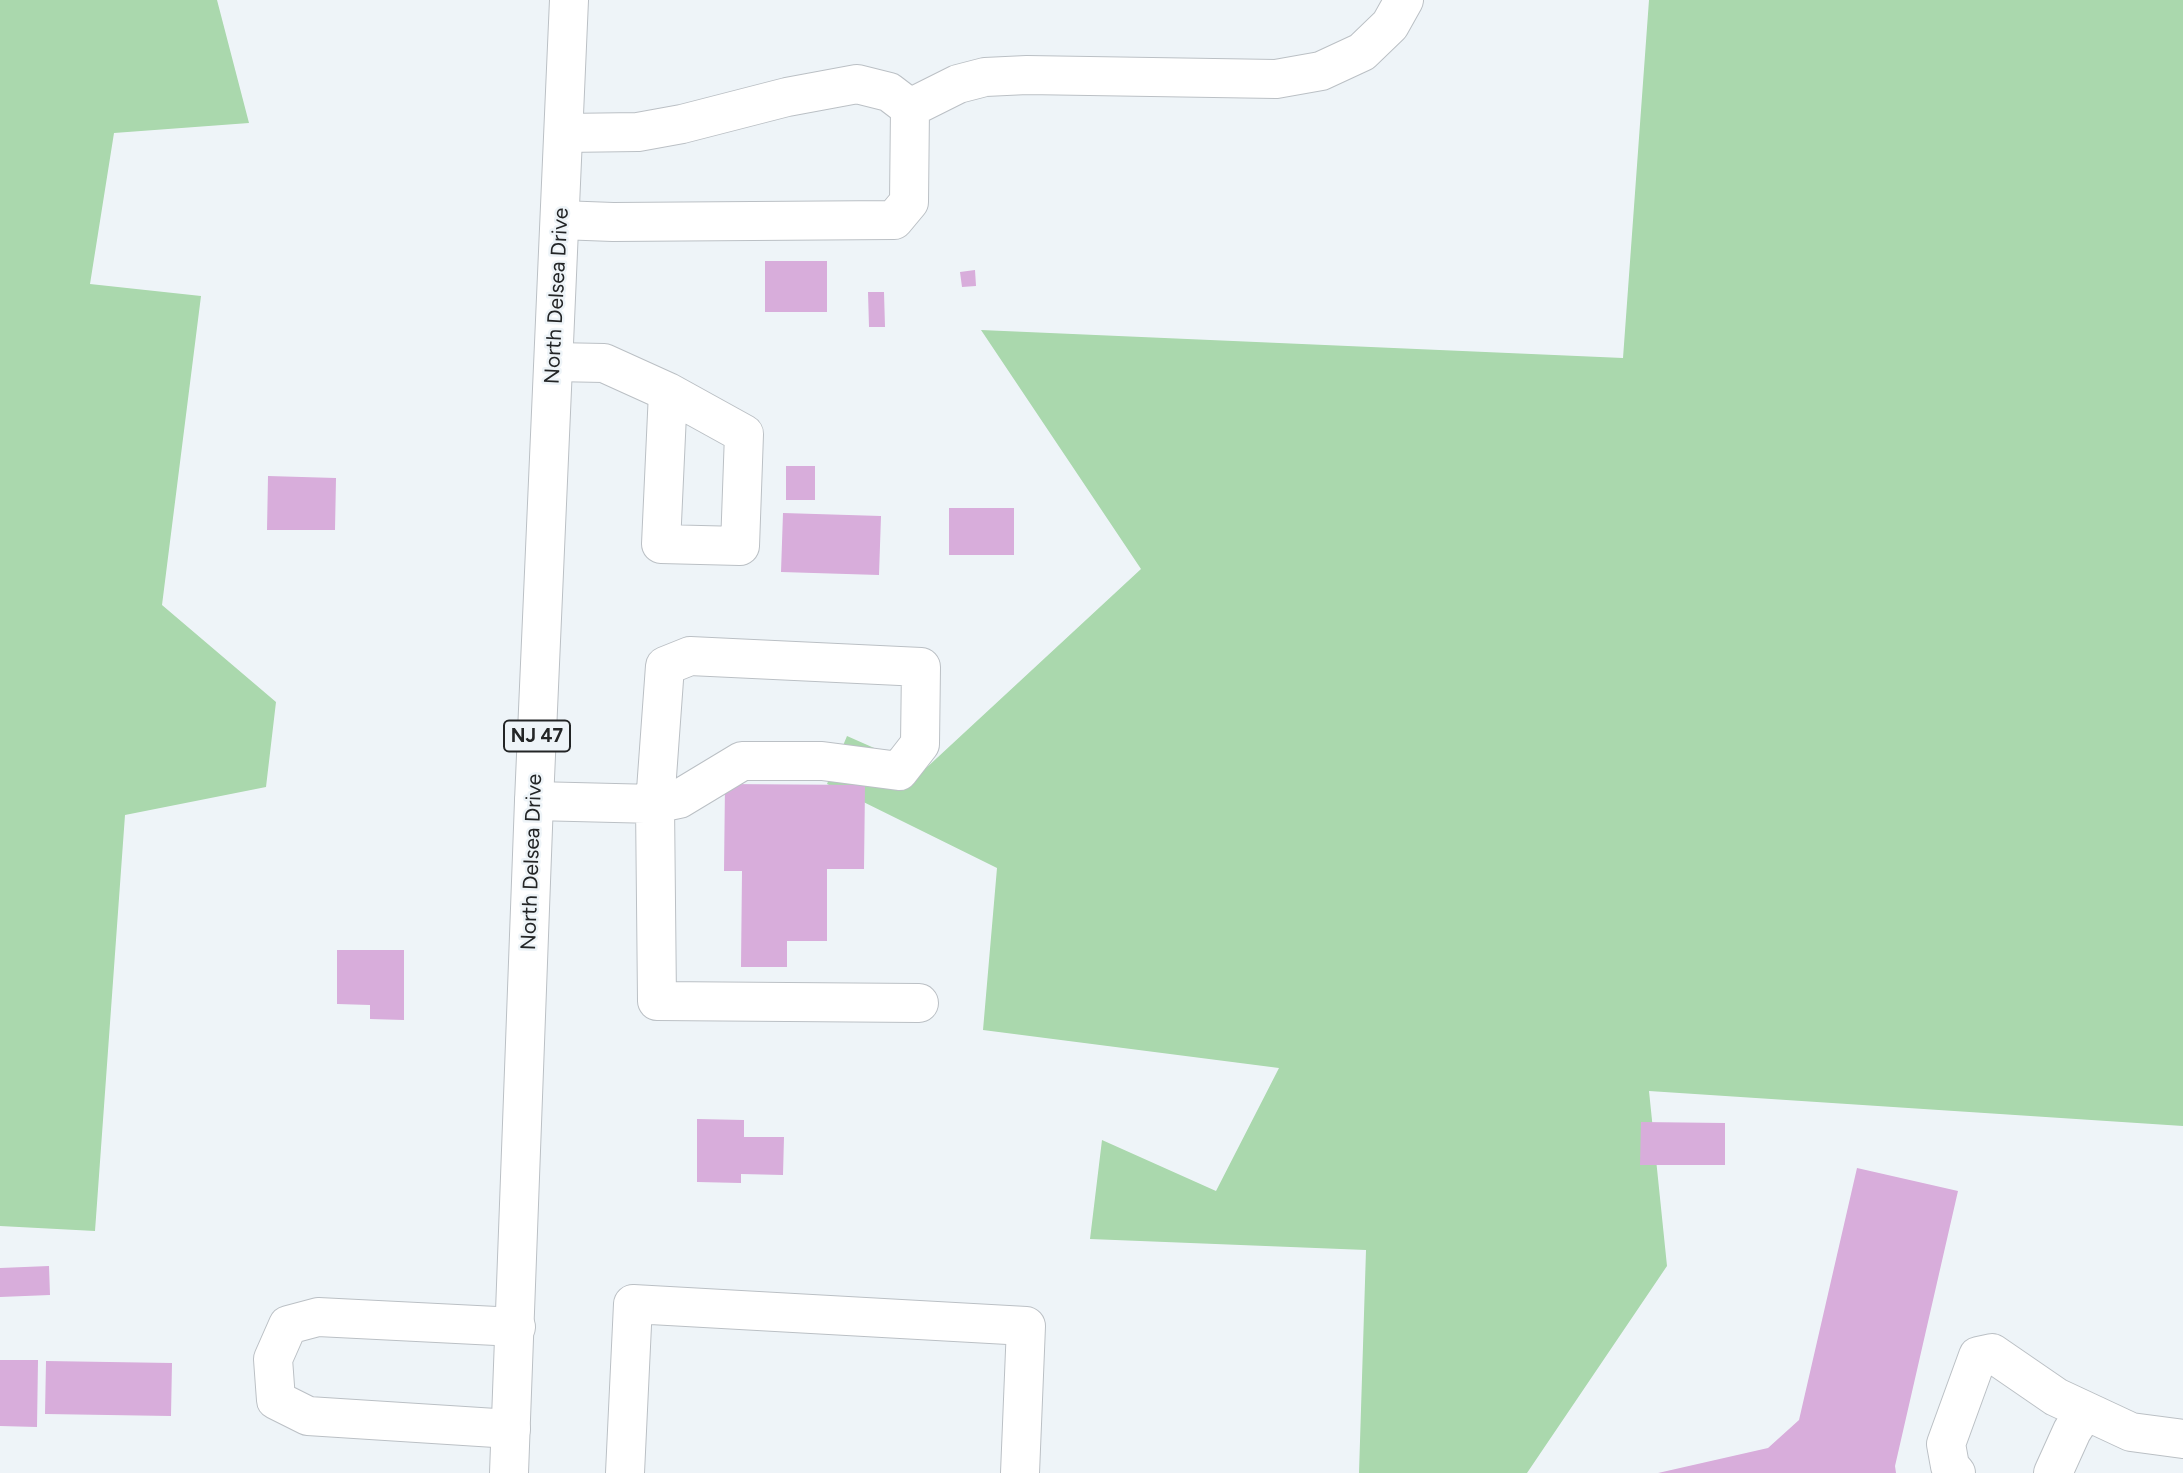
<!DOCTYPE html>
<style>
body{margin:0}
canvas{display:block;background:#eef4f8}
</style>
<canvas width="2183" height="1473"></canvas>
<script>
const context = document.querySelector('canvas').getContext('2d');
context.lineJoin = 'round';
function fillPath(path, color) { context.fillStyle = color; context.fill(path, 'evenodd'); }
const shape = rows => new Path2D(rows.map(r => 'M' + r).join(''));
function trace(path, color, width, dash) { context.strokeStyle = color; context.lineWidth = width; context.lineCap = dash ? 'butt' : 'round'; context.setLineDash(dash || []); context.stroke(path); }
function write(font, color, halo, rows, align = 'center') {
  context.font = font + ' Figtree,sans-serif'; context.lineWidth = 5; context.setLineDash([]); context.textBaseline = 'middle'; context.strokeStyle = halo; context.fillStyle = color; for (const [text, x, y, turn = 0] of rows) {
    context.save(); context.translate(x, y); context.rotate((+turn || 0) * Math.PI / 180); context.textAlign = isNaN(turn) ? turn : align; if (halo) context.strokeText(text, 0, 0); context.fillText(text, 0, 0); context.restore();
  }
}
const green = shape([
 [0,0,217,0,249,123,114,133,90,284,201,296,162,605,276,702,266,787,125,815,95,1231,0,1226],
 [1649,0,2183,0,2183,1126,1649,1091,1667,1266,1527,1473,1359,1473,1366,1250,1090,1239,1102,1140,1216,1191,1279,1068,983,1030,997,868,827,784,847,736,924,770,1141,569,981,330,1623,358]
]);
const building = shape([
 [765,261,827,261,827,312,765,312],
 [975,270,976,286,962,287,960,272],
 [868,292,884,292,885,327,869,327],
 [786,466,815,466,815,500,786,500],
 [268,476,336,478,335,530,267,530],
 [949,508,1014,508,1014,555,949,555],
 [783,513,881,516,879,575,781,572],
 [725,784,865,785,864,869,827,869,827,941,787,941,787,967,741,967,742,871,724,871],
 [337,950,404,950,404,1020,370,1019,370,1005,337,1004],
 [697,1119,744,1120,744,1137,784,1137,783,1175,741,1174,741,1183,697,1182],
 [1641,1122,1725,1123,1725,1165,1640,1165],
 [1857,1168,1958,1191,1895,1466,1896,1473,1658,1473,1768,1448,1799,1420],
 [49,1266,50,1295,0,1297,0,1268],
 [0,1360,38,1360,37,1427,0,1426],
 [46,1361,172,1363,171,1416,45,1414]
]);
const minor = shape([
 [910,108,958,84,985,77,1027,75,1276,79,1321,71,1362,52,1390,25,1404,0],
 [560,220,613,222,894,220,909,202,910,108,889,92,857,84,787,97,682,124,638,132,564,133],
 [554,362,604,363,668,392,744,434,740,546,661,544,668,392],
 [534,801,655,804,679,799,742,761,822,761,899,771,920,744,921,667,690,656,665,666,655,804,657,1001,919,1003],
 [511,1429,308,1416,276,1400,273,1359,288,1325,318,1317,516,1327],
 [625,1473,633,1304,1026,1326,1020,1473],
 [1956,1473,1950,1466,1946,1444,1978,1356,1992,1353,2056,1397,2131,1432,2183,1439],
 [2053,1473,2072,1431,2085,1411]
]);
const major = shape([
 [509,1473,534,801,569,0]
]);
const shields = [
 [537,736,66]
];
const shieldNames = [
 ["NJ 47",537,736]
];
const streetNames = [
 ["North Delsea Drive",557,296,-87],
 ["North Delsea Drive",532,862,-88]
];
fillPath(green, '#aad8ad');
fillPath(building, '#d8addb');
trace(minor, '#bbc0c5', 40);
trace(major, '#bbc0c5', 40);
trace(minor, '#fff', 38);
trace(major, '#fff', 38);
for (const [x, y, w] of shields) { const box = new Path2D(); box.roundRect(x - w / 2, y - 15.5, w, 31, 5); context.fillStyle = '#eef4f8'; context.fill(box); trace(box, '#232526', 2); }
write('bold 19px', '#232526', null, shieldNames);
write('21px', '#232526', '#eef4f8', streetNames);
</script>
